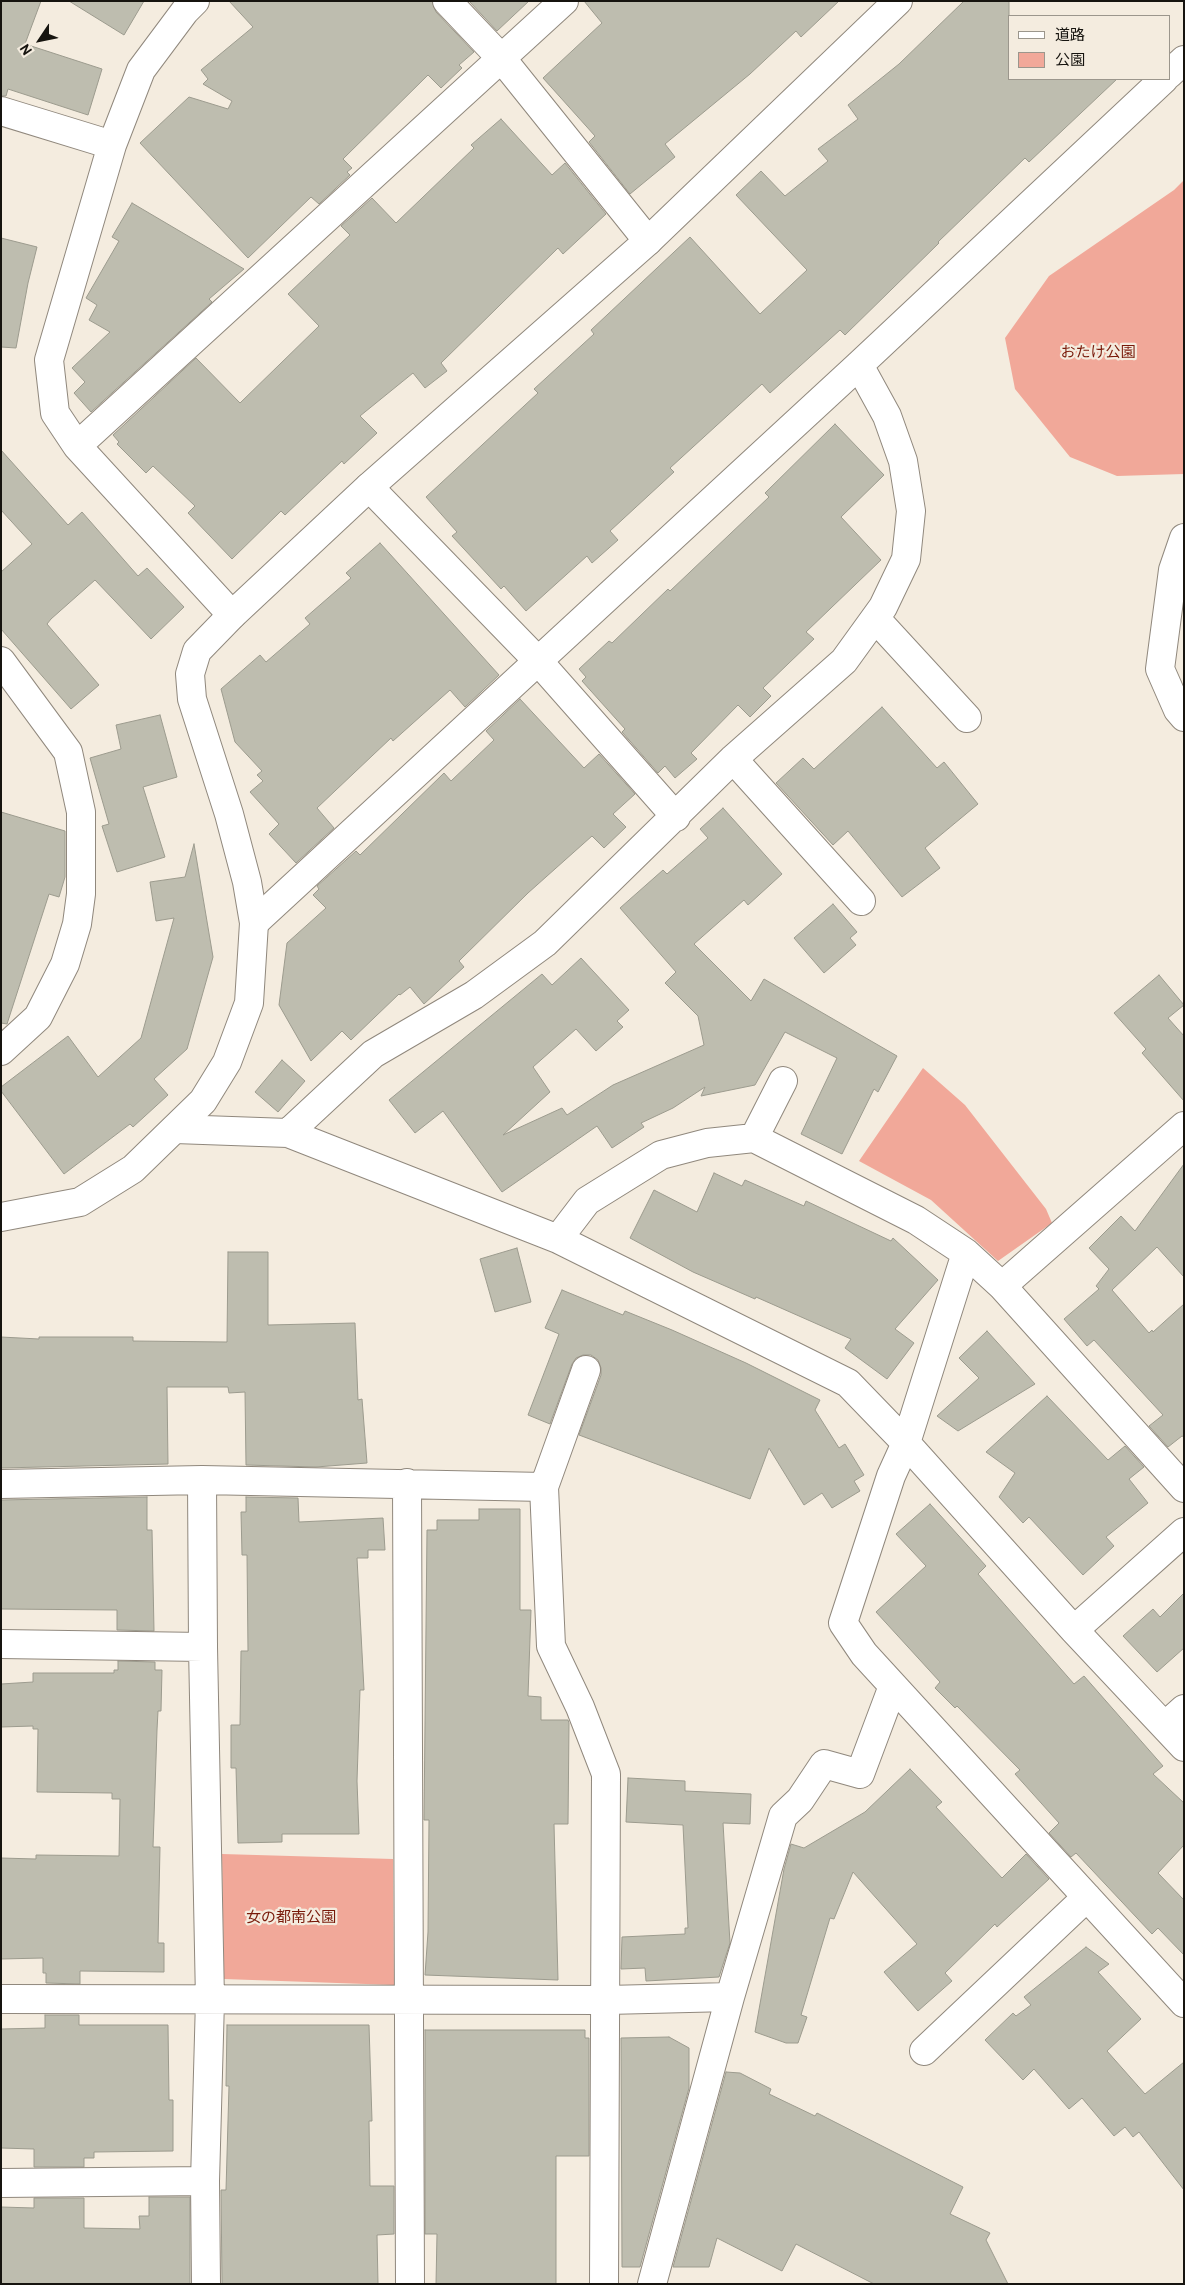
<!DOCTYPE html>
<meta charset="utf-8">
<style>
body{margin:0}
#map{position:relative;width:1185px;height:2285px;overflow:hidden;background:#f4ecdf;font-family:Overpass,"Noto Sans JP",sans-serif}
canvas{display:block}
.frame{position:absolute;inset:0;border:2px solid #16140f;pointer-events:none}
.legend{position:absolute;left:1008px;top:15px;width:162px;height:65px;box-sizing:border-box;background:#f4ecdf;border:1px solid #9b968c;margin:0;padding:6px 9px;list-style:none;font-size:15px;color:#16140f}
.legend li{display:flex;align-items:center;gap:10px;height:25px}
.legend b{width:25px;border:1px solid #9b968c}
.north{position:absolute;left:15px;top:15px;width:50px;height:50px;-webkit-text-stroke:4px #f4ecdf;paint-order:stroke;rotate:236deg;font-size:14px;font-weight:700;line-height:20px;text-align:center;color:#16140f}
.north::after{content:'';display:block;margin:auto;width:18px;height:22px;background:#16140f;clip-path:polygon(50% 0,100% 100%,50% 72%,0 100%)}
</style>
<div id="map">
<canvas width="1185" height="2285"></canvas>
<div class="frame"></div>
<ul class="legend">
<li><b style="height:6px;background:#fff"></b>道路</li>
<li><b style="height:14px;background:#f1a899"></b>公園</li>
</ul>
<div class="north">N</div>
</div>
<script>
const context = document.querySelector('canvas').getContext('2d');
context.lineJoin = 'round';
function fillPath(path, color) { context.fillStyle = color; context.fill(path, 'evenodd'); }
const shape = rows => new Path2D(rows.map(r => 'M' + r).join(''));
function trace(path, color, width, dash) { context.strokeStyle = color; context.lineWidth = width; context.lineCap = dash ? 'butt' : 'round'; context.setLineDash(dash || []); context.stroke(path); }
function write(font, color, halo, rows, align = 'center') {
  context.font = font + ' Overpass,"Noto Sans JP",sans-serif'; context.lineWidth = 4.5; context.setLineDash([]); context.textBaseline = 'middle'; context.strokeStyle = halo; context.fillStyle = color; for (const [text, x, y, turn = 0] of rows) {
    context.save(); context.translate(x, y); context.rotate((+turn || 0) * Math.PI / 180); context.textAlign = isNaN(turn) ? turn : align; if (halo) context.strokeText(text, 0, 0); context.fillText(text, 0, 0); context.restore();
  }
}
const green = shape([
 [1184,180,1184,474,1117,476,1070,457,1015,389,1005,338,1049,276,1174,190],
 [923,1068,965,1105,1046,1209,1052,1223,998,1261,931,1200,859,1161],
 [222,1854,393,1859,394,1985,224,1979]
]);
const building = shape([
 [1,1,41,1,25,44,102,69,88,115,8,89,6,96,1,96,1,1],
 [69,1,144,1,124,35,69,1],
 [229,1,432,1,436,12,474,52,459,65,462,68,441,88,428,75,343,159,352,168,347,172,350,175,319,204,311,197,248,258,140,143,189,97,228,109,232,101,203,84,208,79,201,70,253,27,229,1],
 [469,1,529,1,497,31,469,1],
 [584,1,839,1,801,37,796,31,750,74,665,144,675,157,630,194,589,142,595,136,543,78,602,23,584,1],
 [964,1,1009,1,1009,79,1117,79,1029,162,1025,158,938,242,939,243,845,335,840,330,770,393,762,384,670,468,674,472,610,531,618,540,592,563,587,556,526,611,504,586,501,589,452,536,457,532,426,497,538,393,534,389,594,334,591,330,690,237,760,314,807,270,736,195,761,171,785,196,828,161,818,149,858,119,848,105,899,64,964,1],
 [501,119,552,175,565,163,606,214,563,254,558,248,441,363,447,371,425,388,413,373,360,416,377,433,344,464,342,461,285,515,281,511,232,559,188,513,195,506,153,466,146,473,117,444,119,442,113,435,196,358,240,403,319,326,288,294,350,235,341,226,372,198,396,223,474,148,471,145,501,119],
 [132,203,244,269,209,299,212,302,91,412,74,393,85,382,72,368,110,332,89,320,97,305,86,298,119,241,112,237,132,203],
 [1,238,37,247,28,283,16,348,1,347,1,238],
 [835,424,884,475,841,517,881,560,806,632,814,639,763,688,771,696,750,717,738,705,691,753,697,759,675,778,665,766,658,773,622,732,625,729,582,681,586,677,579,669,609,641,612,643,668,589,670,591,769,497,765,493,835,424],
 [1,450,68,525,82,512,138,576,147,568,184,607,151,639,95,580,51,619,47,624,99,685,71,709,1,629,1,572,32,544,1,510,1,450],
 [380,543,499,675,465,707,450,690,393,741,391,738,317,808,334,828,296,863,269,834,279,824,250,792,263,781,257,775,262,771,235,742,221,689,260,655,266,662,310,624,305,618,351,578,346,573,380,543],
 [520,699,584,768,599,754,635,794,613,814,626,827,604,848,592,836,528,893,459,961,464,967,424,1004,410,987,400,995,399,994,351,1040,342,1031,311,1061,279,1005,287,943,326,908,313,895,319,889,317,886,356,851,360,855,444,773,451,781,494,740,486,731,520,699],
 [882,707,937,768,944,762,978,804,925,848,940,868,902,897,848,831,833,845,776,783,803,758,814,769,882,707],
 [160,715,177,777,143,787,165,857,117,872,102,826,109,824,90,758,121,749,116,725,160,715],
 [723,808,782,874,748,905,744,900,694,944,751,1001,764,979,897,1056,878,1092,874,1089,842,1154,801,1134,837,1058,785,1032,755,1085,701,1096,705,1087,673,1108,641,1123,644,1127,612,1148,597,1126,502,1192,443,1111,415,1133,389,1100,542,974,552,985,581,958,629,1010,617,1021,623,1027,596,1051,576,1029,533,1067,550,1092,503,1135,562,1108,567,1115,613,1085,704,1045,698,1016,665,983,676,972,620,908,663,870,667,874,708,838,700,829,723,808],
 [1,812,65,831,65,877,59,897,49,894,7,1024,1,1023,1,812],
 [194,844,213,957,187,1049,154,1079,168,1095,133,1127,130,1124,64,1174,1,1091,1,1087,68,1036,98,1077,141,1038,174,918,156,921,150,882,185,877,194,844],
 [833,904,857,932,850,938,856,945,824,973,794,938,833,904],
 [1159,975,1184,1005,1168,1018,1184,1036,1184,1101,1142,1053,1146,1049,1114,1013,1159,975],
 [282,1060,305,1081,278,1112,255,1092,282,1060],
 [1184,1164,1184,1277,1157,1247,1112,1290,1149,1333,1152,1330,1153,1332,1184,1304,1184,1437,1182,1436,1168,1447,1149,1426,1163,1415,1094,1340,1087,1346,1064,1319,1099,1289,1096,1286,1109,1269,1089,1248,1121,1216,1135,1231,1184,1164],
 [714,1173,742,1186,745,1180,804,1206,806,1201,891,1241,893,1238,938,1280,895,1329,914,1343,887,1379,845,1348,851,1339,756,1297,755,1299,693,1272,630,1238,654,1190,697,1212,714,1173],
 [517,1248,531,1302,495,1312,480,1259,517,1248],
 [228,1252,268,1252,268,1325,355,1323,358,1400,362,1399,367,1463,316,1467,246,1465,245,1392,229,1393,228,1387,167,1387,168,1464,1,1468,1,1337,39,1339,39,1337,133,1337,133,1341,227,1342,228,1252],
 [562,1290,623,1315,625,1311,672,1330,746,1363,820,1400,815,1410,839,1448,845,1444,864,1475,854,1481,860,1491,832,1508,822,1493,804,1505,769,1448,750,1499,579,1435,601,1375,601,1368,598,1360,591,1355,583,1355,576,1358,572,1364,550,1424,528,1415,559,1334,545,1328,562,1290],
 [987,1331,1035,1384,958,1431,937,1416,979,1378,959,1358,987,1331],
 [1047,1396,1108,1460,1125,1446,1144,1467,1129,1479,1148,1503,1106,1537,1114,1546,1083,1575,1029,1517,1023,1523,999,1497,1015,1473,986,1452,1047,1396],
 [147,1497,147,1530,152,1530,154,1631,117,1630,117,1610,1,1609,1,1500,147,1497],
 [246,1497,298,1498,299,1522,383,1518,385,1550,368,1550,368,1558,357,1558,364,1690,360,1690,357,1781,359,1834,282,1834,282,1842,238,1843,236,1768,231,1768,231,1725,240,1725,241,1651,248,1651,247,1555,242,1555,241,1512,246,1512,246,1497],
 [930,1504,986,1566,978,1574,1074,1684,1084,1676,1163,1766,1153,1774,1184,1803,1184,1845,1158,1873,1184,1900,1184,1955,1158,1928,1152,1934,1076,1853,1071,1857,1049,1833,1059,1823,1015,1774,1020,1770,957,1706,955,1708,935,1688,940,1682,876,1612,926,1566,896,1534,930,1504],
 [479,1509,520,1509,520,1610,531,1610,528,1696,541,1697,541,1720,568,1720,569,1723,568,1824,554,1824,558,1980,425,1975,428,1932,429,1820,424,1820,427,1530,437,1530,437,1520,479,1520,479,1509],
 [1184,1593,1184,1648,1157,1672,1123,1636,1153,1609,1160,1617,1184,1593],
 [118,1661,155,1662,155,1670,162,1670,161,1711,158,1711,157,1730,153,1847,160,1847,158,1943,164,1943,164,1972,80,1971,80,1984,46,1983,46,1973,43,1973,43,1958,1,1959,1,1858,36,1859,36,1855,119,1856,120,1799,112,1799,112,1793,37,1792,38,1729,33,1729,33,1726,1,1727,1,1684,33,1682,33,1673,114,1673,114,1670,118,1670,118,1661],
 [910,1769,942,1802,936,1807,1002,1878,1026,1854,1049,1879,997,1927,995,1924,945,1973,952,1981,918,2011,884,1972,917,1944,853,1872,834,1919,830,1918,801,2015,807,2017,798,2043,786,2043,755,2032,784,1869,791,1844,804,1848,865,1812,910,1769],
 [628,1778,685,1781,685,1791,751,1794,750,1824,723,1823,730,1943,719,1977,646,1981,645,1968,621,1969,622,1937,685,1934,685,1928,688,1928,683,1825,626,1822,628,1778],
 [1086,1947,1109,1964,1098,1972,1141,2019,1107,2051,1145,2094,1184,2062,1184,2190,1139,2132,1133,2137,1125,2127,1114,2136,1082,2098,1069,2109,1034,2069,1023,2080,985,2040,1013,2013,1016,2016,1031,2005,1024,1997,1086,1947],
 [45,2015,79,2015,79,2025,168,2025,169,2100,173,2100,173,2151,94,2152,94,2158,84,2158,84,2167,34,2167,34,2149,1,2148,1,2029,45,2028,45,2015],
 [227,2025,369,2025,372,2121,369,2121,370,2186,394,2186,394,2234,377,2235,378,2284,222,2284,221,2190,226,2190,229,2086,226,2086,227,2025],
 [425,2030,585,2030,585,2038,589,2038,589,2156,556,2156,556,2284,436,2284,437,2234,425,2234,425,2030],
 [669,2037,689,2048,689,2088,640,2267,622,2267,621,2038,669,2037],
 [726,2072,740,2073,771,2089,769,2094,815,2116,817,2113,963,2187,950,2214,990,2233,986,2240,1008,2284,874,2284,796,2244,782,2271,717,2238,709,2267,673,2267,726,2072],
 [149,2197,190,2197,190,2284,1,2284,1,2207,34,2208,34,2198,84,2198,84,2228,140,2229,139,2216,149,2216,149,2197]
]);
const minor = shape([
 [195,1,185,11,141,70,112,145,49,360,55,413,77,446,232,615],
 [447,1,502,59,648,241],
 [1169,74,1184,60],
 [1,111,112,145],
 [77,446,564,1],
 [369,487,539,662,676,817],
 [875,618,967,718],
 [1,661,68,752,81,812,81,894,77,924,65,964,38,1017,1,1051],
 [733,759,861,901],
 [254,923,859,365,1164,79],
 [175,1129,288,1133,558,1239,848,1383,906,1443,1074,1630,1184,1747],
 [288,1133,373,1054,474,995,545,943,733,759,844,661,883,607,906,559,911,511,903,461,887,416,859,365],
 [754,1138,783,1081],
 [558,1239,587,1201,661,1155,707,1143,754,1138,916,1220,966,1253,1002,1286,1184,1488],
 [966,1253,906,1443,891,1476,843,1623,864,1654,1184,2003],
 [1002,1286,1184,1126],
 [586,1370,544,1487,551,1646,580,1707,606,1774,604,2284],
 [202,1480,203,1647,210,2000,205,2181,206,2284],
 [407,1483,410,2284],
 [1,1484,202,1480,544,1487],
 [1074,1630,1184,1532],
 [1,1644,203,1647],
 [1165,1726,1184,1709],
 [1,1999,607,2000,730,1997],
 [924,2051,1087,1897],
 [1,2183,205,2181],
 [652,2284,730,1997,783,1816,800,1800,824,1764,860,1774,893,1686]
]);
const tertiary = shape([
 [1184,538,1173,570,1160,669,1178,710,1184,717],
 [1,1217,80,1202,133,1169,203,1101,227,1062,249,1003,254,923,247,882,229,814,192,699,190,674,197,651,232,615,369,487,648,241,898,1]
]);
const parkNames = [
 ["おたけ公園",1098,354],
 ["女の都南公園",291,1919]
];
fillPath(green, '#f1a899');
fillPath(building, '#bebdaf');
trace(building, '#9c9b8e', 1);
trace(minor, '#90887d', 30);
trace(tertiary, '#90887d', 30);
trace(minor, '#fff', 28);
trace(tertiary, '#fff', 28);
write('15px', '#791a0a', '#f4ecdf', parkNames);
</script>
